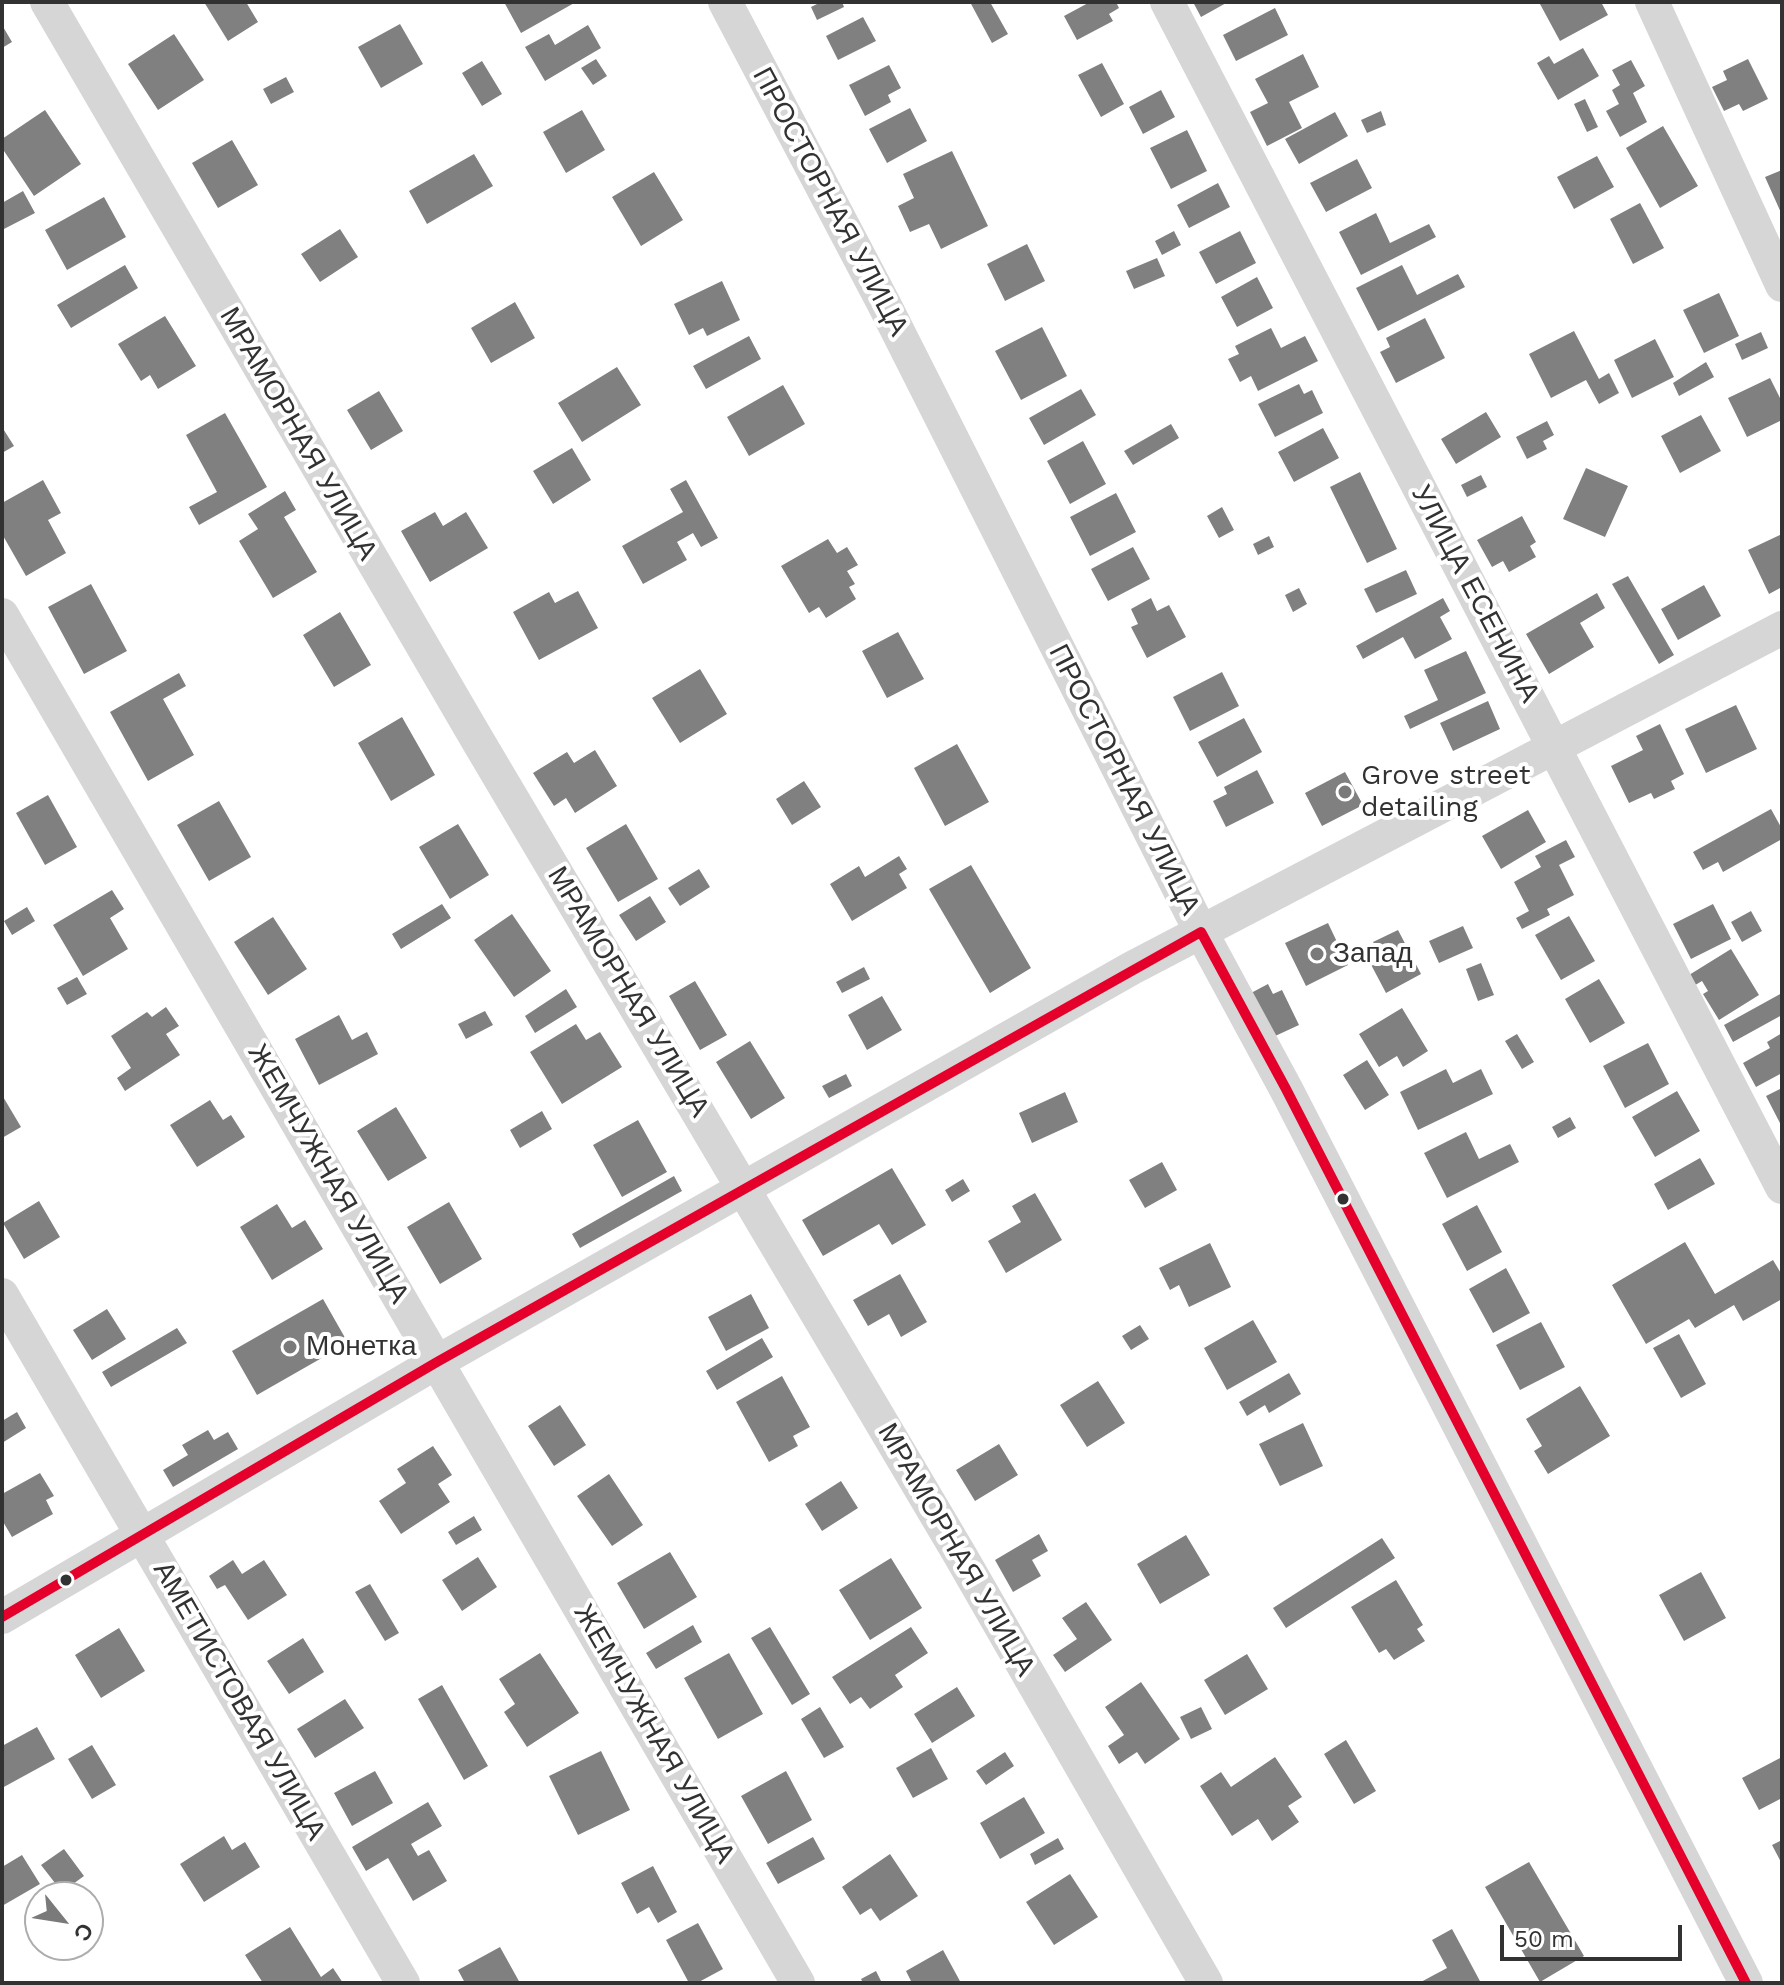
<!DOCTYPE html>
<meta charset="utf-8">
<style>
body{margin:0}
#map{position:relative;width:1784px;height:1985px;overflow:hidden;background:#fff;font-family:"Work Sans",sans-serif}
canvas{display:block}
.frame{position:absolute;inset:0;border:4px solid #323232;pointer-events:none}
.north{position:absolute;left:24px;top:1881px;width:80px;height:80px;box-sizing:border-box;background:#fff;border:2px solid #adadad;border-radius:50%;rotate:120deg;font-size:22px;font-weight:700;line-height:32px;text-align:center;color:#323232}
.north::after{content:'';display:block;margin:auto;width:28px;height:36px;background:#7a7a7a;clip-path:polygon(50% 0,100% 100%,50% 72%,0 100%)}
.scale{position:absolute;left:1500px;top:1925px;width:182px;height:36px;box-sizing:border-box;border:4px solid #323232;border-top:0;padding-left:10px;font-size:24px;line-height:28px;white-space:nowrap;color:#323232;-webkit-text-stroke:6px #fff;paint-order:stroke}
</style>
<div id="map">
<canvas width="1784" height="1985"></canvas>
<div class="frame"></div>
<div class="north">С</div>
<div class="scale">50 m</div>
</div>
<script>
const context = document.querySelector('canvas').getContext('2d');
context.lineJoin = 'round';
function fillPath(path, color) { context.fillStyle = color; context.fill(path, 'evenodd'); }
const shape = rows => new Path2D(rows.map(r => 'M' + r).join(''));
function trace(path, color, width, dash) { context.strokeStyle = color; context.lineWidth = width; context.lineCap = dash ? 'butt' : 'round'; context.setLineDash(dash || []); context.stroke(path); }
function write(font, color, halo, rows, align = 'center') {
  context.font = font + ' "Work Sans",sans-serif'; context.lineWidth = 8; context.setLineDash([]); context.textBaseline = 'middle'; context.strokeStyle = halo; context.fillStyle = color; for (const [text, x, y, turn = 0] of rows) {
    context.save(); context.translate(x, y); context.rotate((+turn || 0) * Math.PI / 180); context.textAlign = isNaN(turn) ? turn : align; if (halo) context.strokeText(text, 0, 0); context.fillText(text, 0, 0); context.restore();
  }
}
const building = shape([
 [204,2,246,2,258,22,228,41],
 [504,2,576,2,521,33],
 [821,2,842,2,844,7,817,20,811,7],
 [970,2,990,2,1008,34,992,43],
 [1090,2,1116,2,1119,8,1109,14,1113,21,1077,40,1064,16],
 [1193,2,1228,2,1201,17],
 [1544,2,1601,2,1608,15,1560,41,1540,4],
 [1275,8,1288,35,1236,61,1223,35],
 [863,17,876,41,838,60,826,36],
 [400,24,423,64,381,88,358,47],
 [2,25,12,42,2,48],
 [588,25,601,48,545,81,525,47,549,34,555,45],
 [174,34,204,80,158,110,128,64],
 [1583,48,1599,76,1558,100,1537,63,1549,56,1554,64],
 [1303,54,1319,87,1289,102,1302,128,1267,146,1250,112,1268,103,1255,79],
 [596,59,607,76,593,85,581,68],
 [1748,59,1768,99,1743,111,1739,104,1724,111,1712,87,1727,80,1723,71],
 [1631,60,1645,86,1633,93,1647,122,1620,137,1606,111,1619,104,1612,90,1620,85,1612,70],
 [482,61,502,94,482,106,462,73],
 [1102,63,1124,104,1101,117,1078,75],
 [889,65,901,88,888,95,891,102,865,116,849,85],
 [286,77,294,92,271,104,263,89],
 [1161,90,1175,117,1143,134,1129,107],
 [1585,99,1598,127,1587,132,1574,104],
 [910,108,927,141,887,163,869,129],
 [45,110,81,164,34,196,2,148,2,139],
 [582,110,605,150,566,173,543,132],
 [1381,111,1386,125,1367,133,1361,120],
 [1335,112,1348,136,1299,164,1285,139],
 [1663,126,1698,186,1660,208,1626,148],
 [1187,130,1207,171,1171,189,1150,148],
 [232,140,258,185,218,208,192,163],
 [952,151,988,226,941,249,929,224,910,232,898,206,914,198,903,174],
 [474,154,493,186,427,224,409,191],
 [1597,156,1614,187,1574,209,1557,177],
 [1357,159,1372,188,1326,212,1310,183],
 [1782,170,1782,215,1765,177],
 [654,172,683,220,641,246,612,197],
 [1218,183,1230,207,1189,228,1177,205],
 [23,191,35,213,2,230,2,203],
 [104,197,126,237,67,270,45,230],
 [1640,203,1664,248,1633,264,1610,219],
 [1376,213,1390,243,1429,224,1436,237,1361,275,1339,232],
 [340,229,358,257,320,282,301,254],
 [1174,231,1181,245,1162,255,1155,241],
 [1240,231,1256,263,1216,284,1199,252],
 [1027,244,1045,281,1005,301,987,264],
 [1157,258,1165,276,1134,289,1126,271],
 [125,265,138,288,71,328,57,305],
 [1402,265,1417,295,1458,274,1465,287,1378,331,1356,288],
 [1257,277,1273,308,1237,327,1221,297],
 [722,281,740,320,707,336,703,328,689,335,674,304],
 [1719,293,1739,336,1704,353,1683,310],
 [515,302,535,338,491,363,471,328],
 [165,316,196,366,158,389,150,375,141,381,118,344],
 [1425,318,1445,358,1396,383,1380,352,1390,347,1386,338],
 [1042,327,1067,376,1021,400,995,351],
 [1271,328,1281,348,1305,336,1318,361,1258,391,1251,376,1240,382,1228,359,1239,354,1235,346],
 [1574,331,1599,379,1609,373,1619,393,1599,404,1586,380,1551,398,1529,354],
 [1761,332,1768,348,1742,360,1735,344],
 [749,336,761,359,706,389,693,366],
 [1655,339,1674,377,1632,398,1614,360],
 [1706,362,1714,377,1679,396,1673,383],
 [617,367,641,405,582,442,558,403],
 [1770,378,1782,402,1782,420,1747,437,1728,398],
 [1299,384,1304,394,1312,390,1323,413,1275,437,1258,404],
 [783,385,805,424,749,456,727,417],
 [1081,389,1096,415,1044,445,1029,418],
 [379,391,403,431,371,450,347,410],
 [1486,412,1501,437,1456,464,1441,439],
 [225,413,267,487,199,525,189,507,217,492,186,435],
 [1701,415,1721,451,1680,473,1661,436],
 [1547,421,1554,435,1543,441,1547,449,1527,459,1516,437],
 [1171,424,1179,438,1133,465,1124,451],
 [2,427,14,446,2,453],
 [1323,428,1339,458,1294,482,1278,452],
 [1083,441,1106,484,1070,504,1047,461],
 [572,448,591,480,553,504,533,471],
 [1586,468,1628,486,1605,537,1563,519],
 [1360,472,1397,549,1367,563,1330,487],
 [1481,475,1487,487,1467,497,1461,485],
 [43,480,61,513,48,520,66,553,26,576,2,534,2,503],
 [686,480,718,538,701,547,693,533,677,542,687,560,643,584,622,546,683,512,670,489],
 [285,491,296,510,284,517,317,572,273,598,239,541,258,529,248,514],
 [1116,493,1136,532,1090,556,1070,517],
 [1222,507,1234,530,1219,538,1207,516],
 [435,512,443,526,466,512,488,548,430,582,401,531],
 [1522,516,1536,542,1530,546,1536,557,1509,572,1503,561,1492,567,1477,540],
 [1782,534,1782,587,1769,594,1748,550],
 [1269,536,1274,547,1258,555,1253,544],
 [828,539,837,553,847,547,858,565,847,571,855,584,849,587,856,599,826,618,819,607,809,613,781,566],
 [1133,547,1150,579,1108,601,1091,569],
 [1406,570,1417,594,1376,613,1364,589],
 [1628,576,1674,655,1659,664,1612,584],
 [91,584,127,651,84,674,48,607],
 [1704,585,1721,616,1678,640,1661,609],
 [1299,588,1307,604,1293,612,1285,595],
 [578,591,598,628,539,660,513,612,549,592,555,603],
 [1597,593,1605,608,1580,623,1594,647,1549,674,1526,634],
 [1151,598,1157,611,1169,605,1186,637,1147,658,1131,627,1138,624,1131,609],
 [1443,598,1450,611,1440,617,1452,639,1415,659,1403,637,1363,659,1356,646],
 [340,612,371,665,334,687,303,635],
 [898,632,924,679,887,698,862,651],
 [1466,651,1486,693,1410,729,1404,716,1438,700,1424,670],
 [700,669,727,714,680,743,652,698],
 [1222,672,1239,706,1190,731,1173,697],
 [179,673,186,686,163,699,194,755,148,781,110,712],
 [1488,701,1500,729,1453,751,1440,723],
 [1736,705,1757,749,1706,773,1685,729],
 [402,717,435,775,391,801,358,743],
 [1244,718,1262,752,1217,777,1198,742],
 [1660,724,1684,774,1671,781,1675,789,1654,799,1651,793,1629,803,1611,766,1643,750,1636,736],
 [957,744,989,802,945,826,914,768],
 [595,750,617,786,575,813,566,798,554,806,533,773,567,752,574,763],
 [1257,770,1274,803,1226,827,1213,801,1227,794,1224,787],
 [1345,772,1363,805,1322,826,1305,793],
 [804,781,821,807,792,825,776,799],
 [48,795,77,847,45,865,16,813],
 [219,801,251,857,209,881,177,825],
 [1771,809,1782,829,1782,839,1723,872,1718,862,1703,870,1693,852],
 [1528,810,1546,842,1501,869,1482,836],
 [458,824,489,875,450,899,419,847],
 [626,824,658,879,618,902,586,848],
 [1566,840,1575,857,1559,865,1574,895,1547,909,1550,915,1522,929,1516,918,1529,911,1514,882,1541,867,1535,856],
 [899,856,907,869,899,874,907,888,852,921,830,884,859,866,865,877],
 [971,865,1031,968,990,993,929,889],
 [699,869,710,887,680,906,668,888],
 [112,890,124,909,110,918,128,949,83,976,53,925],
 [650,896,666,922,636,941,619,915],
 [442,904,451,918,401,949,392,934],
 [1713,904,1731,939,1691,959,1673,924],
 [27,907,35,921,12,935,4,921],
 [1751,911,1762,931,1742,942,1731,922],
 [512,914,551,971,514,997,474,940],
 [1569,916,1595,961,1561,980,1535,935],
 [273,917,307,969,268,995,234,942],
 [1328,923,1348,965,1306,986,1285,943],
 [1463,926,1473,948,1439,963,1429,941],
 [1398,930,1421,974,1386,993,1367,957,1378,951,1373,942],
 [1731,949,1759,995,1719,1020,1703,994,1708,991,1702,981,1687,990,1681,980],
 [1481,963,1494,995,1478,1001,1466,969],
 [864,967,870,979,842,993,836,982],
 [77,977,87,994,67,1005,57,988],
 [1599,979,1625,1023,1590,1043,1565,999],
 [695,981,727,1035,700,1050,669,996],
 [1268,984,1273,994,1282,990,1299,1025,1273,1037,1251,993],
 [566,989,577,1007,535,1033,525,1016],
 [1782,993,1782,1015,1733,1042,1724,1025],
 [882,996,902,1030,867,1050,848,1015],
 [166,1007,179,1026,166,1034,180,1055,125,1091,117,1078,131,1068,111,1036,147,1012,152,1017],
 [1402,1008,1428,1051,1403,1067,1397,1056,1379,1067,1359,1034],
 [485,1011,493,1025,466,1039,458,1024],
 [339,1015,352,1040,367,1032,378,1054,319,1085,295,1039],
 [576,1024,586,1040,600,1032,622,1067,562,1104,530,1052],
 [1782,1033,1782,1073,1756,1087,1743,1063,1770,1048,1767,1042],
 [1517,1034,1534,1062,1522,1069,1505,1041],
 [750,1041,785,1098,751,1119,716,1062],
 [1648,1043,1669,1084,1625,1108,1603,1066],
 [1367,1060,1389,1095,1365,1110,1343,1075],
 [1446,1069,1453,1083,1481,1069,1493,1094,1418,1130,1400,1092],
 [846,1074,852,1086,829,1098,822,1086],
 [1782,1088,1782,1127,1766,1096],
 [1677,1091,1700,1131,1655,1157,1632,1117],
 [1065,1092,1078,1122,1032,1143,1019,1113],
 [2,1095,21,1127,2,1138],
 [210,1100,223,1120,231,1115,245,1137,197,1167,170,1125],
 [396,1107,427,1158,388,1181,357,1131],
 [542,1111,552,1129,520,1148,510,1130],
 [1570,1117,1576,1128,1558,1138,1552,1127],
 [638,1120,667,1172,622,1197,593,1145],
 [1466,1132,1479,1159,1510,1144,1519,1162,1447,1198,1424,1153],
 [1700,1158,1715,1184,1668,1210,1654,1184],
 [1162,1162,1177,1190,1145,1208,1129,1180],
 [892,1168,926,1225,892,1245,879,1224,823,1256,802,1220],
 [674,1176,682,1191,580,1248,572,1234],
 [963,1179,970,1191,952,1202,945,1190],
 [1035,1193,1062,1240,1006,1273,988,1241,1021,1222,1012,1206],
 [39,1201,60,1237,24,1259,3,1223],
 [449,1202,482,1259,440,1284,407,1227],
 [277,1204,292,1228,305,1220,323,1249,272,1280,240,1227],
 [1477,1205,1502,1252,1467,1271,1442,1224],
 [1685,1242,1715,1294,1773,1260,1782,1275,1782,1299,1743,1321,1734,1305,1695,1328,1689,1319,1646,1344,1612,1285],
 [1210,1243,1231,1287,1189,1307,1179,1285,1170,1290,1159,1268],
 [1506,1268,1530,1313,1493,1333,1469,1289],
 [900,1274,927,1322,901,1337,889,1314,868,1326,853,1300],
 [751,1294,769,1328,726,1351,708,1317],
 [323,1299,348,1343,257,1395,232,1351],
 [107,1309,126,1339,92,1360,73,1330],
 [1253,1320,1277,1362,1227,1390,1204,1348],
 [1541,1322,1565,1367,1520,1390,1496,1345],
 [1140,1325,1149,1339,1131,1350,1122,1336],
 [177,1328,187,1343,111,1387,102,1372],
 [1679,1334,1706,1384,1681,1398,1653,1348],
 [762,1338,773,1357,717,1390,706,1371],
 [1289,1373,1301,1394,1269,1413,1265,1405,1247,1416,1239,1402],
 [782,1376,810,1427,793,1436,798,1446,769,1462,736,1402],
 [1098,1381,1125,1423,1087,1447,1060,1405],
 [1580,1386,1610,1436,1548,1474,1534,1451,1542,1446,1526,1419],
 [560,1405,586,1445,554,1466,528,1426],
 [17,1412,26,1428,2,1443,2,1421],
 [1303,1423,1323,1466,1280,1486,1259,1444],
 [208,1430,214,1440,228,1432,238,1449,173,1487,163,1470,188,1455,182,1445],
 [999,1444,1018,1475,975,1501,956,1470],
 [433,1446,452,1475,438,1484,450,1502,401,1534,379,1501,406,1483,397,1469],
 [40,1473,54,1496,46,1500,53,1514,12,1537,2,1520,2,1494],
 [609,1474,643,1525,612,1546,577,1496],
 [841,1481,858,1508,822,1531,805,1504],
 [474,1516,482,1530,456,1545,448,1532],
 [1039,1534,1048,1551,1032,1560,1041,1576,1013,1592,995,1560],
 [1186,1535,1210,1575,1160,1604,1137,1564],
 [1382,1538,1395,1558,1286,1628,1273,1608],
 [670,1552,697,1597,644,1629,617,1583],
 [478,1557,497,1587,462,1611,442,1580],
 [891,1558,922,1608,870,1640,839,1590],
 [233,1560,242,1574,264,1560,287,1595,248,1620,225,1585,217,1589,209,1576],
 [1701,1572,1726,1618,1684,1641,1659,1595],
 [1396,1580,1423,1625,1417,1629,1425,1641,1394,1660,1386,1649,1379,1653,1351,1607],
 [370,1584,399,1633,385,1641,355,1592],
 [1086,1602,1112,1640,1065,1672,1053,1655,1077,1639,1062,1618],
 [693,1625,702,1642,656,1669,646,1653],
 [770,1627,810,1694,792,1705,751,1638],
 [911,1627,928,1653,895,1675,903,1687,870,1709,861,1697,850,1704,832,1677],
 [119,1628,145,1671,101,1698,75,1655],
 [303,1638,324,1672,289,1694,267,1661],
 [540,1653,579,1713,527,1747,504,1712,515,1704,499,1679],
 [729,1653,763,1714,718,1739,684,1678],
 [1247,1654,1268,1689,1225,1715,1204,1680],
 [1141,1682,1180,1739,1145,1764,1137,1752,1119,1764,1108,1746,1124,1735,1105,1707],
 [442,1685,488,1766,464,1780,418,1699],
 [957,1687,975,1716,932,1743,914,1714],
 [345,1699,364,1728,315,1758,297,1729],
 [820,1707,844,1747,824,1758,801,1719],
 [1201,1707,1212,1729,1191,1739,1180,1717],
 [37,1727,55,1759,2,1788,2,1746],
 [1346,1740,1376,1791,1354,1804,1324,1754],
 [92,1745,116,1785,92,1799,68,1759],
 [931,1748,948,1779,913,1798,896,1768],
 [601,1751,630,1810,578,1835,549,1776],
 [1005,1752,1014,1766,986,1785,976,1771],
 [1275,1757,1302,1797,1288,1806,1299,1822,1272,1841,1258,1819,1232,1836,1200,1786,1221,1772,1231,1787],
 [1782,1757,1782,1798,1759,1810,1742,1778],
 [375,1771,393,1803,352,1826,334,1793],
 [786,1771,812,1820,768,1844,741,1796],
 [1024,1797,1045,1833,1000,1859,980,1823],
 [428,1802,442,1826,411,1844,418,1856,429,1850,447,1881,413,1901,388,1858,366,1871,352,1847],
 [224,1836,232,1850,245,1842,260,1867,204,1902,180,1864],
 [813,1837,825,1859,778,1884,766,1863],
 [1058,1838,1064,1849,1035,1865,1030,1854],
 [1782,1840,1782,1864,1772,1845],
 [64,1849,84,1876,62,1892,41,1865],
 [890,1854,918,1896,880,1921,871,1908,860,1915,842,1887],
 [22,1855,40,1884,2,1906,2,1867],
 [1529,1862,1584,1956,1540,1982,1485,1887],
 [653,1866,677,1912,658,1923,649,1907,637,1914,621,1883],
 [1070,1874,1098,1917,1054,1945,1026,1902],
 [698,1923,723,1969,697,1983,689,1983,666,1940],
 [290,1927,321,1977,333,1968,343,1983,263,1983,245,1955],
 [1452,1929,1481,1983,1419,1983,1447,1968,1432,1940],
 [500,1947,520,1983,465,1983,458,1970],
 [943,1950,961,1983,912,1983,906,1971],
 [876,1971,882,1983,863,1983,861,1979]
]);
const minor = shape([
 [47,2,478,741,960,1555,1206,1983],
 [725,2,884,304,1201,932,1286,1089,1746,1983],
 [1167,2,1782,1187],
 [1652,2,1782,285],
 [2,615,798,1983],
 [2,1295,403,1983],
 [2,1617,437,1362,1132,968,1782,628]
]);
const bus1 = shape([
 [2,1617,437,1362,1201,932,1286,1089,1746,1983]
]);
const markers = [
 [1345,792,8,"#7a7a7a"],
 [1317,954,8,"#7a7a7a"],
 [1343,1199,7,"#323232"],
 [290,1347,8,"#7a7a7a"],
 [66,1580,7,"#323232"]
];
const streetNames = [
 ["ПРОСТОРНАЯ УЛИЦА",830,202,62],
 ["МРАМОРНАЯ УЛИЦА",298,434,60],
 ["УЛИЦА ЕСЕНИНА",1475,594,62],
 ["ПРОСТОРНАЯ УЛИЦА",1124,780,63],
 ["МРАМОРНАЯ УЛИЦА",628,992,59],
 ["ЖЕМЧУЖНАЯ УЛИЦА",328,1174,60],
 ["МРАМОРНАЯ УЛИЦА",956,1550,60],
 ["АМЕТИСТОВАЯ УЛИЦА",239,1701,60],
 ["ЖЕМЧУЖНАЯ УЛИЦА",654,1734,60]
];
const poiNames = [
 ["Grove street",1361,776],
 ["detailing",1361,808],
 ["Запад",1333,954],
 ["Монетка",306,1347]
];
fillPath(building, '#808080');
trace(minor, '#d6d6d6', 34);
trace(bus1, '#e4002b', 10);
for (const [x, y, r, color] of markers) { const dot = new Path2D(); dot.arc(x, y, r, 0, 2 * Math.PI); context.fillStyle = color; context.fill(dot); trace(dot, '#fff', 3); }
write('28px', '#323232', '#fff', streetNames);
write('28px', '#323232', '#fff', poiNames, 'left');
</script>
